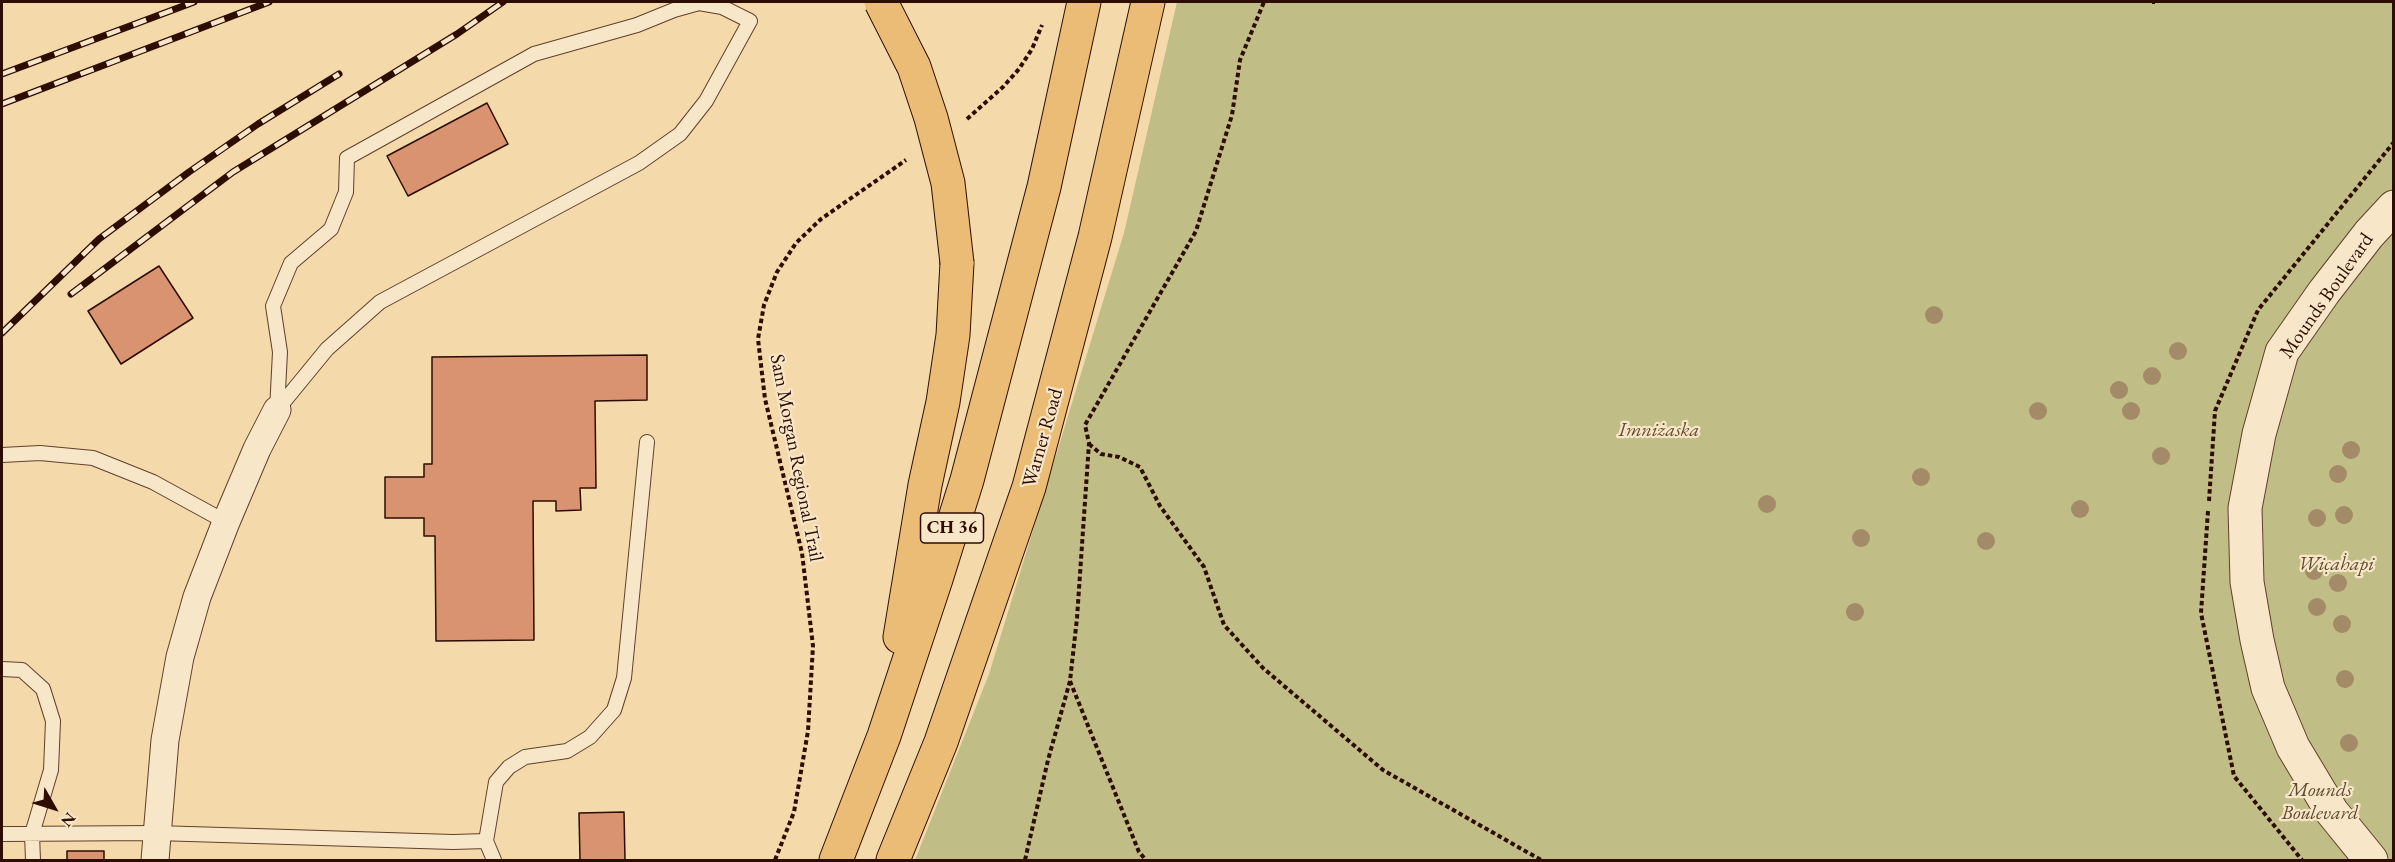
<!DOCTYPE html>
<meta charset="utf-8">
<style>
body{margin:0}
#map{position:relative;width:2395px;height:862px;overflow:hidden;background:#f4d9ab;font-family:"EB Garamond",serif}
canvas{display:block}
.frame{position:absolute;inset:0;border:3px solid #2d0d00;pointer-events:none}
.north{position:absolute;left:24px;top:778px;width:60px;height:60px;-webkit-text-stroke:4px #f8e6c8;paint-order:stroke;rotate:129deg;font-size:16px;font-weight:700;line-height:24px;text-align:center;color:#2d0d00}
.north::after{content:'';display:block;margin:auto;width:21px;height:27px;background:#2d0d00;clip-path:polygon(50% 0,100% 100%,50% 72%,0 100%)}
</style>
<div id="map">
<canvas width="2395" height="862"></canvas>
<div class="frame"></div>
<div class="north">N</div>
</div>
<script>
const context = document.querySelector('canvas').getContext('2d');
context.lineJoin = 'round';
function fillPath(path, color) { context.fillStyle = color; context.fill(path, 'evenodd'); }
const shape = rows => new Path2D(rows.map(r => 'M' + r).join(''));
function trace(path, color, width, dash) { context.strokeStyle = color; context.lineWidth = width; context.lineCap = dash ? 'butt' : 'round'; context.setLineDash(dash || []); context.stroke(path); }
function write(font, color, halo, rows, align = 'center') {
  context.font = font + ' "EB Garamond",serif'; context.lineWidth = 4.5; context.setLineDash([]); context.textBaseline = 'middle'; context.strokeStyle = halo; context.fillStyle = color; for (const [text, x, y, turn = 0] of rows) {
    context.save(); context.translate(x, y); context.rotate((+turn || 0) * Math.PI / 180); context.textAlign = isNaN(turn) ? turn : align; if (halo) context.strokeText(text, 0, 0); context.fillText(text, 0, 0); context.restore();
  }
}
const green = shape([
 [1177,2,2393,2,2393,860,915,860,989,674,1124,233]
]);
const building = shape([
 [487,103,508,144,408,196,387,156,487,103],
 [159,266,193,318,121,364,88,311,159,266],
 [647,355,647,400,595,401,596,488,580,488,581,510,556,511,556,501,533,501,534,640,436,641,435,536,424,536,424,518,385,518,385,477,424,477,424,464,432,464,432,357,647,355],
 [624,812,625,860,580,860,579,813,624,812],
 [67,851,104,851,104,860,67,860,67,851]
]);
const path = shape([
 [2152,2,2155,2],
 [967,119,1003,87,1019,69,1032,49,1042,25],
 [1089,444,1101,454,1119,457,1140,467,1160,506,1204,567,1224,625,1263,668,1383,770,1541,860],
 [2209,501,2215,411,2258,310,2394,142],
 [2208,511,2201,613,2234,776,2302,860],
 [1070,681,1139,852,1146,860],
 [775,860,794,812,808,731,813,646,802,553,765,399,758,339,764,305,777,272,796,243,821,219,906,160],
 [1025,860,1048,760,1070,681,1077,618,1089,443,1085,425,1196,231,1232,115,1240,60,1264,2]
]);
const service = shape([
 [699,3,722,7,750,21,706,101,680,134,639,163,380,302,327,349,277,410,280,352,273,306,291,263,331,229,346,192,347,158,534,54,637,25,674,10,699,3],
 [2,455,40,453,93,458,153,482,226,522],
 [2,669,22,670,43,689,53,721,51,770,32,834,33,860],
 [2,834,156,833,453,842,486,841,496,782,509,767,525,757,567,751,590,737,614,710,624,678,647,442],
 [486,841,494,860]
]);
const minor = shape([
 [155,860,165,740,180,657,197,597,226,522,257,449,277,410]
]);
const tertiary = shape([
 [2371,860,2332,812,2293,747,2268,688,2257,640,2247,582,2245,508,2259,434,2282,352,2324,292,2369,234,2394,207]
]);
const trunk = shape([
 [900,637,925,485,943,402,953,335,957,263],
 [836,860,884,736,936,579,967,480,1044,187,1084,2],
 [893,860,941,742,1029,487,1095,237,1148,2]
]);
const rail = shape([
 [2,74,194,2],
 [2,104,269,2],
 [71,294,233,172,457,34,503,2],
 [2,333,99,239,189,172,258,124,339,74]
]);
const trunkBridge = shape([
 [881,2,914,67,931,118,948,183,957,263]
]);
const trees = [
 [1934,315],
 [2178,351],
 [2152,376],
 [2119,390],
 [2038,411],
 [2131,411],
 [2351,450],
 [2161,456],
 [2338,474],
 [1921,477],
 [1767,504],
 [2080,509],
 [2344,515],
 [2317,518],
 [1861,538],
 [1986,541],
 [2314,571],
 [2338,583],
 [2317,607],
 [1855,612],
 [2342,624],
 [2345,679],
 [2349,743]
];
const shields = [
 [952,528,63]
];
const shieldNames = [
 ["CH 36",952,528]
];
const streetNames = [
 ["Mounds Boulevard",2327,296,-55],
 ["Warner Road",1043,438,-74],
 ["Sam Morgan Regional Trail",796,458,79]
];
const parkNames = [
 ["Imniżaska",1659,431],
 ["Wic̣aḣapi",2336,565],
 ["Mounds",2320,791],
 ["Boulevard",2320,814]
];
fillPath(green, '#c0be86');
fillPath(building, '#da9370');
trace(building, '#2d0d00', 1.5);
trace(service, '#5f402b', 16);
trace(minor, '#5f402b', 29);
trace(tertiary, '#5f402b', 35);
trace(trunk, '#2d0d00', 35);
trace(path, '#2d0d00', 4, [4.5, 3]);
trace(service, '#f8e6c8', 14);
trace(minor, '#f8e6c8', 27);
trace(tertiary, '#f8e6c8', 33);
trace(trunk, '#eabc76', 33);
trace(rail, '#2d0d00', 7);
trace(rail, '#f8e6c8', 4.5, [14]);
trace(trunkBridge, '#2d0d00', 35, []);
trace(trunkBridge, '#eabc76', 33);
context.fillStyle = '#a38b67';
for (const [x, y] of trees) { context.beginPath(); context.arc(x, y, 9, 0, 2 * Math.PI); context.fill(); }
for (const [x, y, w] of shields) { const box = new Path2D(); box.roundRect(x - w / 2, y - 15, w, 30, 4.5); context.fillStyle = '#f8e6c8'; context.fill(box); trace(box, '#2d0d00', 1.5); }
write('bold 18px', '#2d0d00', null, shieldNames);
write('20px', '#2d0d00', '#f8e6c8', streetNames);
write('italic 20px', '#604b2f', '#f8e6c8', parkNames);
</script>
